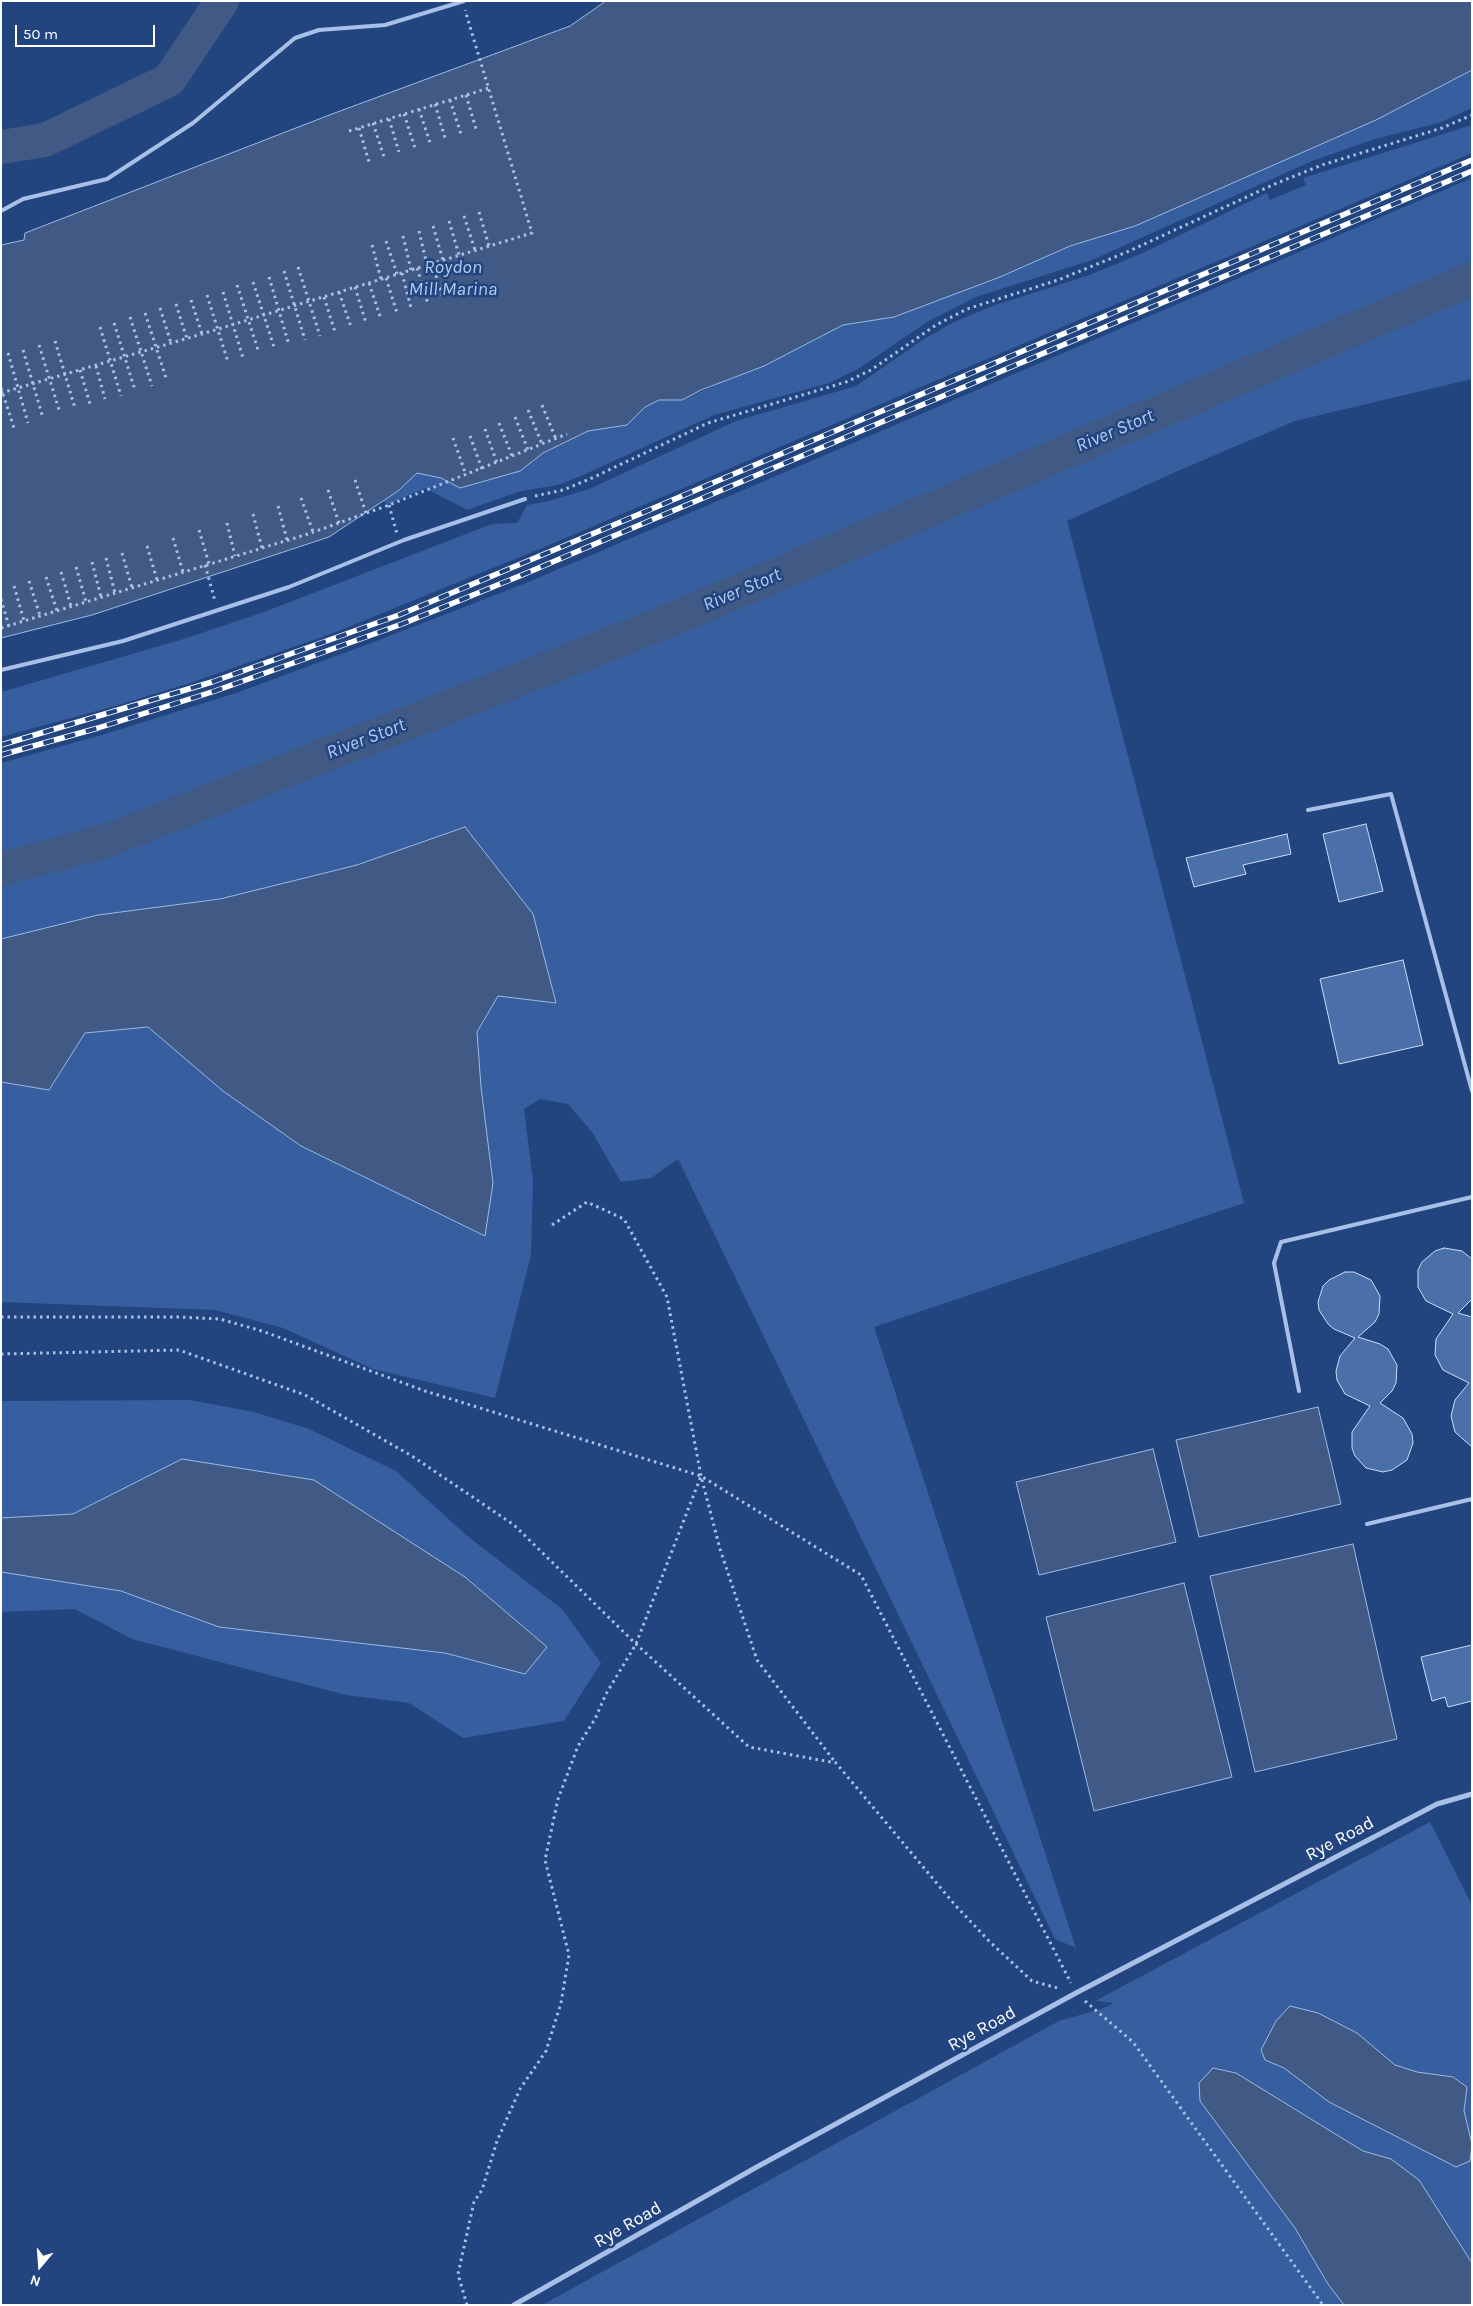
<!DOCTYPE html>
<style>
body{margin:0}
#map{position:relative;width:1473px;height:2306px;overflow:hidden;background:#224580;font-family:Karla,sans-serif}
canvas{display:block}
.frame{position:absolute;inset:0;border:2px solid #fff;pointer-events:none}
.north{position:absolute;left:15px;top:2241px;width:50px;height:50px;-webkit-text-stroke:4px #224580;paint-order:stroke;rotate:198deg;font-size:14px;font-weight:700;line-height:20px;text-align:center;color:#fff}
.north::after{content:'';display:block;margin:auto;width:18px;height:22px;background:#fff;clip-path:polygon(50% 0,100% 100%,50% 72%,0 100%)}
.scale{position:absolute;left:15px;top:25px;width:140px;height:22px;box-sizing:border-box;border:2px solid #fff;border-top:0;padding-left:6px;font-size:15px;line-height:18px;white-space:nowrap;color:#fff;-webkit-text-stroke:4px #224580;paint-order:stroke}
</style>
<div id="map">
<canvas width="1473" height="2306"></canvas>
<div class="frame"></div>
<div class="north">N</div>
<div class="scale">50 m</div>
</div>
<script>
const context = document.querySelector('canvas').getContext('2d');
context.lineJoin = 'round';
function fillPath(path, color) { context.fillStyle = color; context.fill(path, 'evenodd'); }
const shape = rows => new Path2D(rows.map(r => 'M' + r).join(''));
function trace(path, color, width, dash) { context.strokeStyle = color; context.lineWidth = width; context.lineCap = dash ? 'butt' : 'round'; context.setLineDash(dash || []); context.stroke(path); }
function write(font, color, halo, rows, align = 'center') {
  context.font = font + ' Karla,sans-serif'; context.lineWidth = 5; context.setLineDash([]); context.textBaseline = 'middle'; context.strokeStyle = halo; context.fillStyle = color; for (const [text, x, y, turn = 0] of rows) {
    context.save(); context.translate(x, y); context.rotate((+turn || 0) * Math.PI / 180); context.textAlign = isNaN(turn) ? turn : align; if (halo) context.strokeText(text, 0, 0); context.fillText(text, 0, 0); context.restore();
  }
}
const green = shape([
 [1472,70,1472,108,1439,123,1375,139,1312,161,1092,260,976,297,927,322,858,369,829,383,714,415,581,476,558,485,521,491,467,510,425,488,387,505,384,501,417,473,441,478,460,488,520,471,543,453,588,431,627,425,645,407,659,400,682,400,806,345,843,325,894,317,1000,277,1070,246,1135,226,1376,120],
 [1472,125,1472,153,542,548,336,632,193,682,115,706,1,737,1,692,187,638,264,612,492,524,517,523,527,505,549,501,589,489,736,421,856,386,921,341,954,322,995,305,1087,276,1143,253,1267,193,1270,200,1306,185,1303,178],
 [1472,178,1472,379,1295,421,1180,470,1067,521,1244,1203,874,1327,1076,1948,1055,1939,678,1159,651,1178,621,1182,592,1132,568,1104,540,1099,524,1109,533,1181,531,1255,495,1398,373,1369,283,1328,215,1310,1,1302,1,1082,49,1090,85,1033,148,1027,223,1091,301,1146,484,1236,493,1183,481,1087,477,1032,498,996,556,1003,465,827,357,865,220,899,98,915,1,939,1,763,105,734,236,693,374,642,526,583],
 [190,1400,254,1412,309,1429,396,1471,466,1535,562,1609,601,1663,564,1721,463,1738,409,1703,346,1695,132,1639,75,1609,1,1612,1,1572,121,1591,219,1627,445,1653,525,1674,182,1459,73,1514,1,1518,1,1401],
 [1430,1822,1472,1905,1472,2305,542,2305,1059,2021,1101,2009,1114,2003,1095,2001]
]);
const water = shape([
 [606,1,1472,1,1472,70,1376,120,1135,226,1070,246,1000,277,894,317,843,325,764,366,701,390,682,400,659,400,645,407,627,425,588,431,543,453,520,471,460,488,441,478,417,473,398,491,329,537,92,615,1,638,1,245,24,240,25,233,332,114,570,26,606,1],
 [465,827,533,914,556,1003,498,996,477,1032,481,1087,493,1183,485,1236,301,1146,223,1091,148,1027,85,1033,49,1090,1,1082,1,939,98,915,220,899,357,865,465,827],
 [1318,1407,1341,1504,1199,1537,1176,1440,1318,1407],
 [1153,1449,1176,1542,1039,1575,1016,1482,1153,1449],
 [182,1459,314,1480,465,1577,547,1647,525,1674,445,1653,219,1627,121,1591,1,1572,1,1518,73,1514,182,1459],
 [1353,1544,1397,1739,1255,1772,1210,1576,1353,1544],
 [1184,1583,1232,1777,1094,1811,1046,1617,1184,1583],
 [1290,2006,1318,2013,1357,2033,1395,2065,1417,2072,1453,2077,1467,2087,1464,2111,1472,2144,1470,2161,1456,2167,1329,2102,1284,2068,1265,2060,1261,2050,1276,2021,1290,2006],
 [1213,2068,1236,2073,1363,2151,1391,2159,1419,2180,1472,2263,1472,2305,1344,2305,1328,2284,1295,2228,1200,2101,1199,2083,1213,2068]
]);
const river = shape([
 [1,147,45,140,169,80,222,1],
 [1,869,106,841,666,622,1472,279]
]);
const building = shape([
 [1366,824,1383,891,1339,902,1323,834,1366,824],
 [1287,834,1291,854,1243,865,1246,874,1194,887,1186,858,1287,834],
 [1403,960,1423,1045,1339,1064,1320,979,1403,960],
 [1444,1248,1462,1251,1472,1259,1472,1299,1458,1313,1472,1317,1472,1447,1455,1432,1451,1416,1455,1400,1469,1383,1443,1370,1435,1355,1436,1339,1453,1314,1426,1301,1418,1287,1418,1270,1422,1262,1435,1251,1444,1248],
 [1345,1272,1354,1272,1371,1280,1380,1296,1379,1314,1375,1322,1358,1337,1380,1344,1388,1349,1397,1365,1396,1383,1392,1391,1380,1403,1403,1418,1412,1434,1413,1443,1407,1460,1392,1470,1383,1472,1366,1468,1355,1456,1352,1448,1352,1432,1370,1406,1345,1394,1337,1380,1336,1371,1340,1356,1355,1338,1334,1329,1328,1324,1319,1310,1318,1302,1323,1286,1329,1280,1345,1272],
 [1472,1645,1472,1701,1448,1707,1445,1697,1432,1701,1421,1657,1472,1645]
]);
const path = shape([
 [466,95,476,129],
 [450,100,461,134],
 [435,104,445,138],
 [419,109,430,143],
 [404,114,415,148],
 [389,119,399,152],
 [373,123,384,157],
 [359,128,369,162],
 [349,131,489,88],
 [479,212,489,246],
 [464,216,475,250],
 [449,221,459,255],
 [433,226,443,260],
 [419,231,427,265],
 [403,236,411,270],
 [386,241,397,274],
 [372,245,381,279],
 [432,263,443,298],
 [298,267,320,336],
 [417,268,428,304],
 [284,271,305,340],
 [402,273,411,308],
 [269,277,289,345],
 [386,278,397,313],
 [253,282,275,350],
 [369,283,381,319],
 [237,285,259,353],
 [355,287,366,323],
 [223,292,243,358],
 [339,292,351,327],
 [207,295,228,362],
 [324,297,335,332],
 [191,300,202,334],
 [176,304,187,339],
 [160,308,171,343],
 [145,313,167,381],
 [130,317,152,386],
 [114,323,135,390],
 [100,327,121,396],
 [55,341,75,408],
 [39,345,60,413],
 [23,350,43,418],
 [8,353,28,423],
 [96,366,105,399],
 [80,370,90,404],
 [1,388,14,428],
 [1,393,202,334,532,233,465,10],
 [542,405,556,439],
 [528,410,542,444],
 [515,417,528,450],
 [499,423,512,456],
 [485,429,497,463],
 [470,436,482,469],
 [453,438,466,475],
 [355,480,366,513],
 [328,490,339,523],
 [535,496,563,490,592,478,708,423,846,382,871,370,936,325,967,309,1058,280,1127,252,1277,183,1322,165,1442,128,1472,115],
 [301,498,313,532],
 [389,505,397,534],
 [278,506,287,540],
 [253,514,262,548],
 [227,523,235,556],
 [199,530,209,564],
 [173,538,183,572],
 [147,546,157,580],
 [122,553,132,588],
 [106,558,115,593],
 [92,562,101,597],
 [205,565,215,601],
 [76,567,86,602],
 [61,572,71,606],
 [46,577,57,611],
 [29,581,40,616],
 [14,586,24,621],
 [1,599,9,626],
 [1,628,308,534,389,505,567,434],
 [552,1225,587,1202,624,1219,667,1297,701,1476,720,1549,757,1660,835,1762],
 [1,1317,178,1317,220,1319,262,1331,425,1391,701,1476,861,1575,1071,1983],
 [1,1354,179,1350,305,1395,412,1456,514,1525,636,1644,749,1747,836,1763,955,1905,990,1942,1032,1981,1061,1989],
 [1085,2001,1133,2042,1323,2305],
 [467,2305,458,2274,474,2202,482,2190,497,2141,520,2089,546,2051,561,2003,569,1955,545,1860,558,1799,578,1746,595,1719,606,1694,636,1644,701,1476]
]);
const lane = shape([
 [1,211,23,199,107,179,193,123,295,38,319,30,385,25,464,1],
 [1,670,123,641,289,587,404,540,525,499],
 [1308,810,1391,794,1472,1091],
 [1299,1391,1274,1263,1281,1242,1472,1197],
 [1367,1524,1472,1499]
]);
const street = shape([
 [514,2305,755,2168,1076,1993,1437,1804,1472,1794]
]);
const rail = shape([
 [1,745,212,682,399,615,635,516,1472,160],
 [1,755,98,728,215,691,402,624,522,575,1472,171]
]);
const streetNames = [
 ["Rye Road",1340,1839,-28],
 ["Rye Road",982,2029,-29],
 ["Rye Road",628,2225,-30]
];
const waterNames = [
 ["Roydon",453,268],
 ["Mill Marina",453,290],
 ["River Stort",1115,431,-23],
 ["River Stort",742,590,-23],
 ["River Stort",366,739,-21]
];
fillPath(green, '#375e9e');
fillPath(water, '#415a85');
trace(water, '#9cbae8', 1);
trace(river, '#415a85', 34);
fillPath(building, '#4b6fa9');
trace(building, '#ccdcf5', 1);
trace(path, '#a8c0e7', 3, [2.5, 4]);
trace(lane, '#a8c0e7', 4);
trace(street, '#a8c0e7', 5);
trace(rail, '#fff', 5.5);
trace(rail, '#224580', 4, [11]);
write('18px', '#fff', '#224580', streetNames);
write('italic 19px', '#b4cbef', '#224580', waterNames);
</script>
